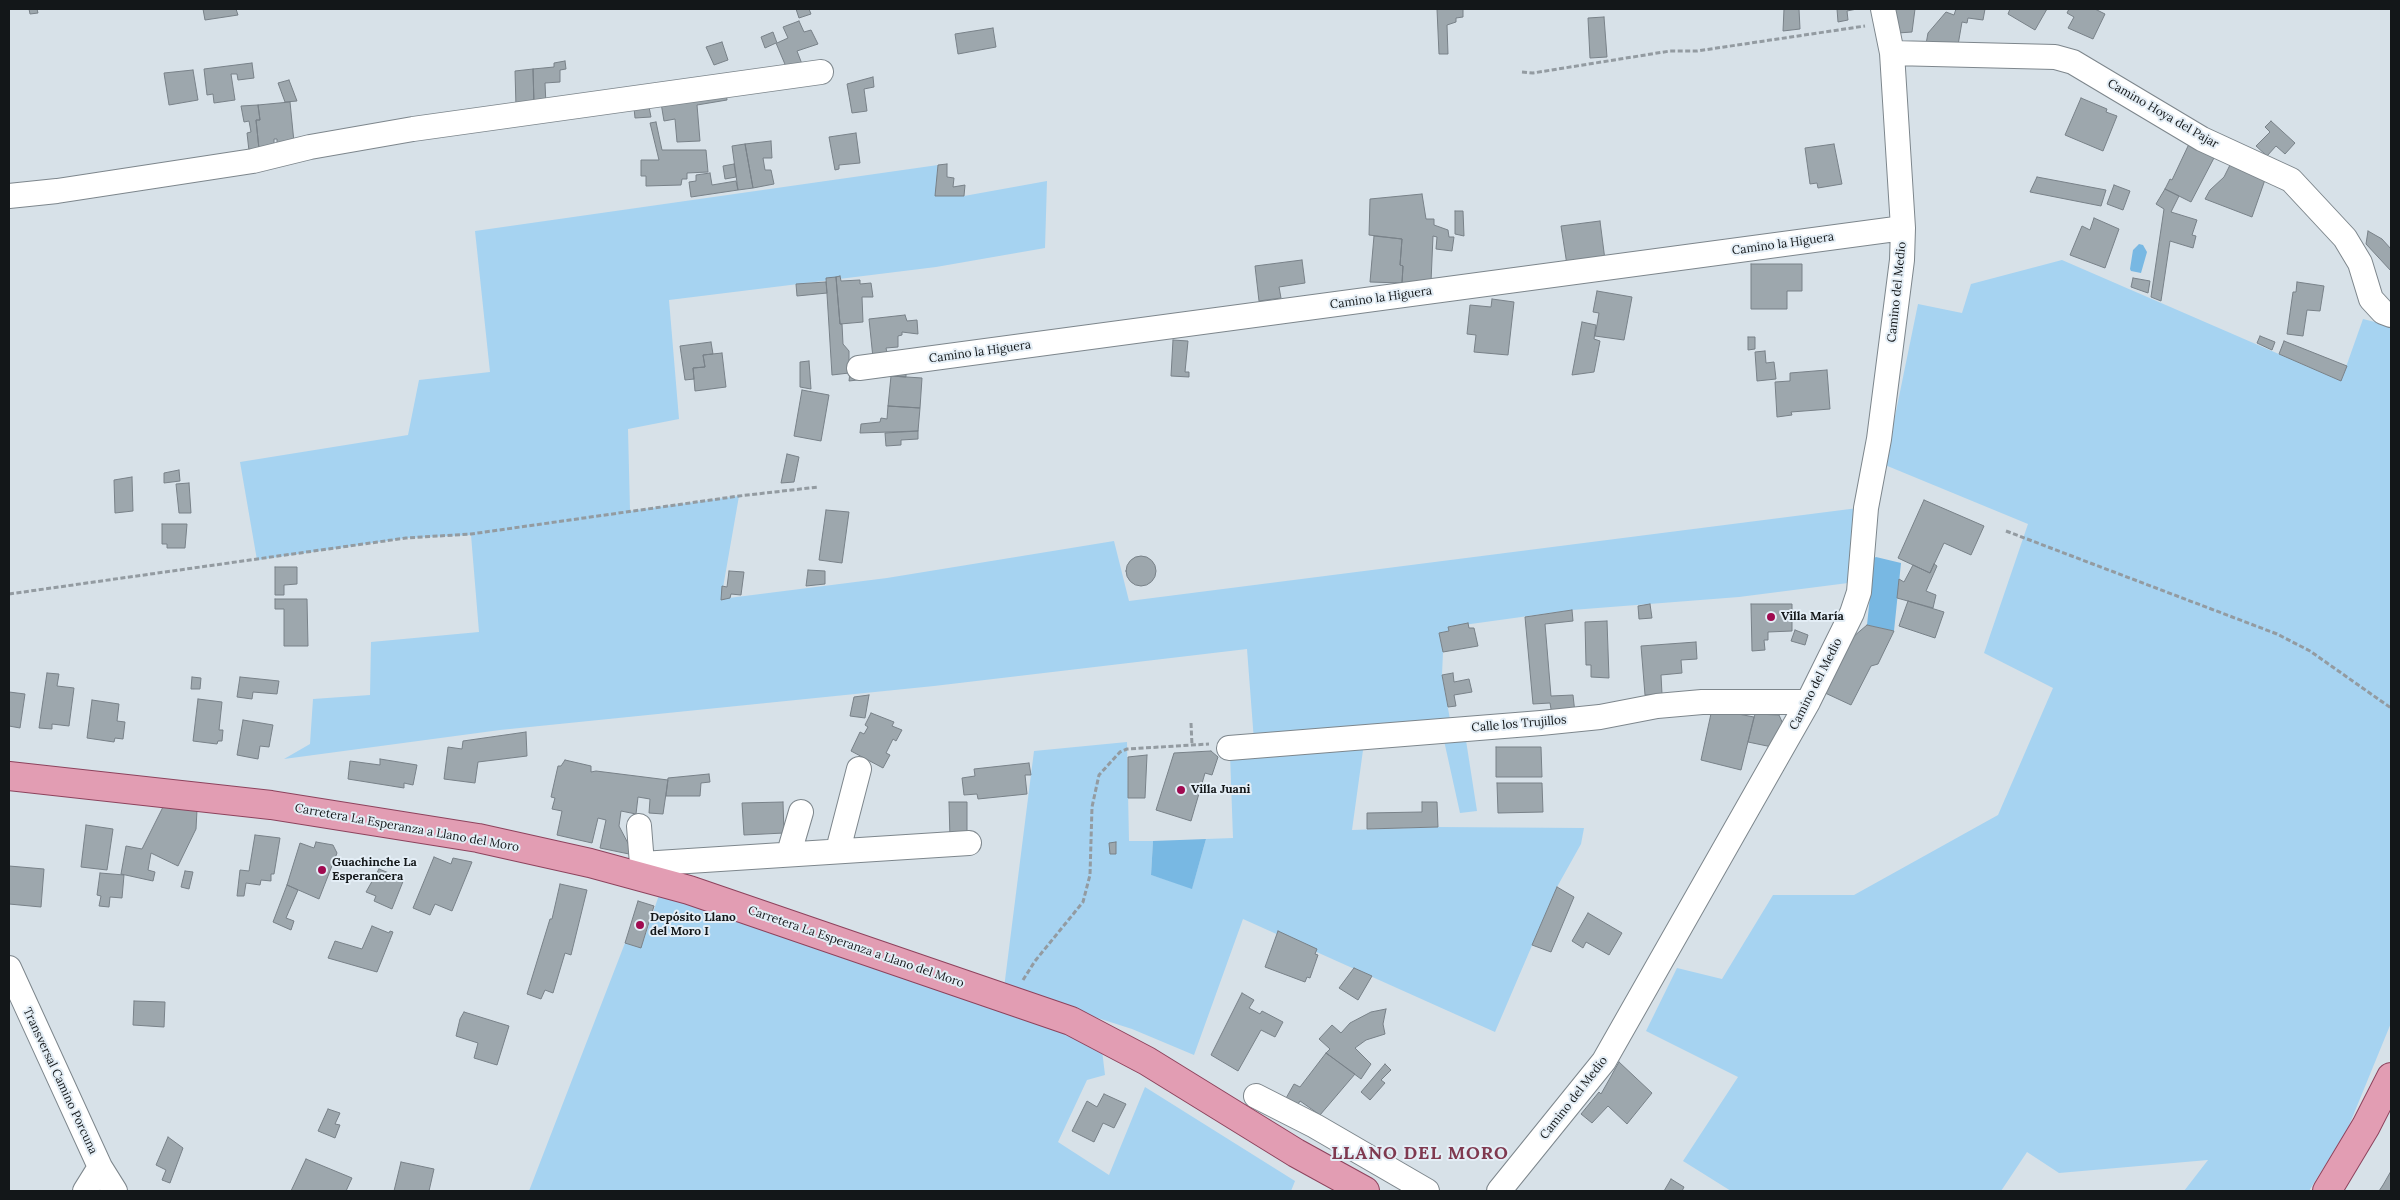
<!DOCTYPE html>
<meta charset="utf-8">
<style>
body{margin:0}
#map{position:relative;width:2400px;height:1200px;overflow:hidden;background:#d7e1e8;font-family:Lora,serif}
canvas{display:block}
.frame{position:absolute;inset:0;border:10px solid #131719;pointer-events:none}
</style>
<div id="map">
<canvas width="2400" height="1200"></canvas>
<div class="frame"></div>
</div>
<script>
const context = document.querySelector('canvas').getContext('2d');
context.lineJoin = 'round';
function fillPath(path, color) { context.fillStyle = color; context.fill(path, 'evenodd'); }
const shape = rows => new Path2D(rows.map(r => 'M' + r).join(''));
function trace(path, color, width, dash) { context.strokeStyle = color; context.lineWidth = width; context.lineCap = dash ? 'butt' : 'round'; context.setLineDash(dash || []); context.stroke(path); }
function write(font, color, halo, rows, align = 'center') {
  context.font = font + ' Lora,serif'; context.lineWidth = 4; context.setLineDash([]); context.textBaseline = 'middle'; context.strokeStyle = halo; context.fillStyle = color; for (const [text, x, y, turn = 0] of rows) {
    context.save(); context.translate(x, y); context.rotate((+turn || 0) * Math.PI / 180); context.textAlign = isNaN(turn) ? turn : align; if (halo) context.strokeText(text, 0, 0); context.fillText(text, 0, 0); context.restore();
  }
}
const green = shape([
 [938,165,936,196,964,196,1047,181,1045,248,936,267,669,300,679,419,628,429,630,511,739,496,721,599,887,578,1114,541,1129,601,1858,508,1848,583,1739,597,1572,610,1449,627,1449,631,1439,633,1443,652,1442,675,1451,725,1254,741,1247,649,934,686,500,730,284,759,310,744,313,699,370,695,371,642,479,632,471,535,406,538,257,560,240,462,408,435,419,380,490,372,475,231],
 [2062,260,2341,381,2363,319,2391,326,2391,1023,2348,1128,2309,1191,2184,1191,2208,1160,2059,1173,2027,1152,2001,1191,1731,1191,1683,1161,1738,1077,1646,1031,1677,968,1722,979,1773,895,1854,895,1998,815,2053,688,1984,653,2028,524,1885,465,1918,304,1962,313,1971,284],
 [1465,734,1477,811,1460,813,1443,736],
 [1127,742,1129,841,1153,841,1151,875,1192,888,1206,839,1233,838,1230,754,1364,743,1352,830,1438,827,1584,828,1581,844,1557,887,1495,1032,1243,919,1194,1055,1132,1029,1004,988,1034,751],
 [660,892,1059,1029,1102,1050,1105,1075,1087,1080,1058,1142,1109,1175,1145,1087,1295,1181,1291,1191,529,1191,625,943,641,948]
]);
const water = shape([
 [2139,244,2143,245,2147,252,2141,273,2131,271,2130,269,2133,250],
 [1876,557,1901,563,1894,631,1867,625,1874,558],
 [1206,839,1192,889,1151,875,1153,841]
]);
const building = shape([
 [29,9,37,9,38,13,30,14,29,9],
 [203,9,236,9,238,15,205,20,203,9],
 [796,9,809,9,811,14,799,18,796,9],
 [1437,9,1463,9,1463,17,1456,18,1456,22,1447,25,1448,54,1439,54,1437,9],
 [1784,9,1799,9,1800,29,1783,31,1784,9],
 [1837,9,1857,9,1847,11,1848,20,1838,22,1837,9],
 [1892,9,1915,9,1912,32,1898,33,1892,9],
 [1956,9,1985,9,1983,20,1968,18,1967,23,1962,22,1958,45,1926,44,1928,33,1946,12,1954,15,1956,9],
 [2010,9,2047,9,2035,30,2008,14,2010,9],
 [2069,9,2095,9,2105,14,2093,39,2068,28,2074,17,2067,13,2069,9],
 [1604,17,1607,57,1590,58,1588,18,1604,17],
 [799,21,804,32,811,30,818,44,797,51,802,64,787,69,776,43,765,48,761,37,773,32,777,43,788,38,783,27,799,21],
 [993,28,996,47,958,54,955,34,993,28],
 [722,42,728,60,714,65,706,47,722,42],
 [565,61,566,69,560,70,560,82,545,83,546,105,534,105,533,69,554,67,554,63,565,61],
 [252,63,254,78,238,80,237,74,231,74,235,100,214,103,213,94,207,95,204,69,252,63],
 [533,69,534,105,516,107,515,71,533,69],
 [193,70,198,100,169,105,164,73,193,70],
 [873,77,874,87,864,89,867,111,852,113,847,84,873,77],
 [289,80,297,101,285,102,278,83,289,80],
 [726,91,727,100,697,105,700,141,677,142,675,119,664,121,661,103,726,91],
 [2081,98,2107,109,2106,112,2117,116,2103,151,2065,135,2081,98],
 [290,102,294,142,277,146,277,139,274,139,274,146,259,149,256,120,260,120,258,105,290,102],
 [258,105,260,120,256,120,259,149,249,151,247,133,251,132,249,121,244,122,241,106,258,105],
 [649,107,651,117,635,118,634,108,649,107],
 [2271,121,2295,143,2285,154,2276,146,2267,156,2256,146,2270,132,2265,127,2271,121],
 [656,122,662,150,706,150,708,172,687,173,687,179,682,179,681,185,646,186,646,176,641,176,641,160,659,160,650,123,656,122],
 [856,133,860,163,839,165,839,169,835,170,829,137,856,133],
 [771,141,772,158,763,158,765,170,771,170,774,184,753,188,745,144,771,141],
 [745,144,753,188,738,190,732,146,745,144],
 [1834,144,1842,184,1818,188,1817,183,1810,184,1805,148,1834,144],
 [2189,144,2215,156,2191,202,2165,189,2170,179,2172,180,2189,144],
 [2232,161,2267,174,2252,217,2205,199,2210,190,2224,177,2232,161],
 [734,164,736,177,725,179,723,166,734,164],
 [947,164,947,177,954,178,953,187,965,185,964,196,935,196,938,165,947,164],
 [710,173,712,185,736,181,738,190,691,197,689,182,696,181,696,175,710,173],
 [2037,177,2106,190,2101,206,2030,192,2037,177],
 [2114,185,2130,191,2123,210,2107,204,2114,185],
 [2165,189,2179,196,2171,212,2197,220,2192,235,2196,236,2193,248,2170,241,2161,301,2151,297,2164,209,2156,204,2165,189],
 [1422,194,1426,219,1434,219,1434,225,1448,230,1449,237,1454,237,1452,251,1436,249,1437,237,1433,236,1431,282,1395,287,1395,283,1402,283,1403,266,1400,265,1402,239,1369,235,1370,199,1422,194],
 [1455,211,1463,211,1464,236,1455,234,1455,211],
 [2094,218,2119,229,2105,268,2070,255,2082,226,2090,230,2094,218],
 [1600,221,1605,260,1567,265,1561,226,1600,221],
 [2368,231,2382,239,2391,249,2391,271,2366,244,2368,231],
 [1374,236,1402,239,1400,265,1403,266,1402,283,1370,282,1374,236],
 [1302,260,1305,283,1279,287,1281,298,1259,301,1255,266,1302,260],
 [1751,264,1802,264,1802,291,1787,291,1787,309,1751,309,1751,264],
 [840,276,841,281,860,280,860,284,871,283,873,297,862,297,863,322,840,324,836,277,840,276],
 [836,277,840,324,842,324,843,344,849,351,849,373,832,375,826,278,836,277],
 [2133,278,2150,281,2148,293,2131,287,2133,278],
 [826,282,827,293,797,296,796,284,826,282],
 [2297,282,2324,286,2320,311,2307,310,2303,336,2287,334,2293,292,2296,292,2297,282],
 [1597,291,1632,297,1624,340,1595,336,1599,313,1593,312,1597,291],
 [1492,299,1514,302,1508,355,1474,352,1476,335,1467,334,1470,305,1491,307,1492,299],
 [905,315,907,321,917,320,918,334,902,332,902,335,898,336,898,347,886,348,888,357,873,358,869,319,905,315],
 [1582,322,1596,325,1594,339,1600,341,1594,372,1572,375,1582,322],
 [2260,336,2275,342,2272,350,2257,343,2260,336],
 [1748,337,1755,337,1755,349,1748,350,1748,337],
 [1173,340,1188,341,1185,372,1189,372,1189,377,1171,376,1173,340],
 [2284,341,2347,366,2341,381,2279,354,2284,341],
 [711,342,713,354,703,355,705,367,693,368,694,379,685,380,680,346,711,342],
 [1765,351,1766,363,1774,362,1776,379,1757,381,1755,352,1765,351],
 [722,353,726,387,695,391,693,368,705,367,703,355,722,353],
 [809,361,811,389,800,387,800,362,809,361],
 [906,367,906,377,891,376,849,381,850,372,906,367],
 [1827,370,1830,409,1791,412,1792,415,1777,417,1775,382,1790,381,1790,373,1827,370],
 [891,376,922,378,920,408,888,406,891,376],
 [802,390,829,395,821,441,794,436,802,390],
 [888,406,920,408,918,431,860,433,861,424,880,422,881,418,887,419,888,406],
 [918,431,918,439,901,440,901,445,886,446,885,433,918,431],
 [787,454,799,457,794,482,781,483,787,454],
 [179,470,180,481,164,483,164,473,179,470],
 [132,477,133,511,115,513,114,480,132,477],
 [189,483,191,513,179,513,176,484,189,483],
 [1924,500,1984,526,1971,555,1944,543,1930,573,1898,558,1924,500],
 [826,510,849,512,842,563,819,560,826,510],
 [162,524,187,524,185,548,167,548,167,544,162,544,162,524],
 '1126 571a15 15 0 1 1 30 0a15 15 0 1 1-30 0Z',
 [1934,564,1937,566,1926,591,1936,595,1933,608,1897,598,1899,579,1904,582,1913,565,1930,573,1934,564],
 [275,567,297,567,297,584,284,585,284,595,275,595,275,567],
 [808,570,825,571,825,584,806,586,808,570],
 [729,571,744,572,741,595,731,594,730,598,721,600,722,586,727,587,729,571],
 [275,599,307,599,308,646,284,646,284,609,275,609,275,599],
 [1908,601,1944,612,1935,638,1899,626,1908,601],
 [1650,604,1652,618,1639,619,1638,606,1650,604],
 [1751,604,1792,604,1792,631,1768,632,1768,640,1764,640,1765,650,1752,651,1751,604],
 [1572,610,1573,621,1545,624,1551,696,1573,695,1575,713,1552,715,1550,703,1533,704,1525,617,1572,610],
 [1607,621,1609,678,1591,677,1591,665,1586,665,1585,622,1607,621],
 [1468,623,1469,628,1474,628,1478,646,1443,652,1439,633,1449,631,1448,627,1468,623],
 [1867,625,1894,631,1878,664,1871,666,1851,705,1823,692,1846,643,1867,625],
 [1795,630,1808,635,1805,645,1791,641,1795,630],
 [1696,642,1697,659,1681,660,1682,673,1661,675,1662,694,1645,695,1641,646,1696,642],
 [47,673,59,674,57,686,74,688,69,726,52,724,52,729,39,728,47,673],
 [1453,673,1454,682,1469,679,1472,692,1454,695,1456,706,1448,707,1442,675,1453,673],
 [192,677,201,678,200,689,191,689,192,677],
 [240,677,279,681,277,694,253,692,252,699,237,697,240,677],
 [9,692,25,694,20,728,9,726,9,692],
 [869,695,865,718,850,716,854,697,869,695],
 [198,699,222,702,219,730,223,730,222,741,218,741,217,744,193,741,198,699],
 [92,700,119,704,117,721,125,722,123,739,115,738,114,742,87,738,92,700],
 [1712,709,1754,717,1741,770,1701,760,1712,709],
 [871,713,894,722,892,726,902,730,896,741,893,739,886,753,890,755,883,768,851,751,860,732,864,734,868,727,865,725,871,713],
 [1755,714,1779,715,1783,724,1772,747,1748,742,1755,714],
 [243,720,273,725,269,747,260,746,258,759,237,755,243,720],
 [526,732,527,756,478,762,475,783,444,779,448,747,462,749,463,741,526,732],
 [1496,747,1541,747,1542,777,1496,777,1496,747],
 [1211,751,1218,757,1212,775,1205,773,1191,821,1156,810,1174,753,1211,751],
 [1147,755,1145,798,1128,798,1128,757,1147,755],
 [380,759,417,765,413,785,404,783,404,788,348,779,350,761,380,765,380,759],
 [565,760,591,766,591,772,596,771,668,780,663,814,649,813,650,799,638,797,636,814,621,811,619,826,632,851,629,854,600,848,606,820,598,818,592,843,557,835,562,811,552,809,555,798,551,797,558,766,561,766,565,760],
 [1029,763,1031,775,1025,775,1027,794,978,799,977,794,964,795,962,778,975,776,974,769,1029,763],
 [709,774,710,782,701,783,700,796,666,796,668,778,709,774],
 [1497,783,1542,783,1543,812,1498,813,1497,783],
 [783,802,784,833,744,835,742,803,783,802],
 [949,802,967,802,967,838,950,838,949,802],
 [1422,802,1437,802,1438,827,1367,829,1367,813,1422,812,1422,802],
 [163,807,197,810,196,829,178,866,151,853,148,870,155,872,153,881,121,874,126,846,142,849,163,807],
 [86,825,113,829,107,870,81,867,86,825],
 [255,835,280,838,274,874,271,874,271,881,261,880,260,885,246,883,244,896,237,896,240,870,249,871,255,835],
 [316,842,333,845,337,853,319,899,287,885,300,843,314,848,316,842],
 [1116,842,1116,854,1110,854,1109,843,1116,842],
 [434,857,451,864,453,858,472,862,452,911,435,904,430,915,413,908,434,857],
 [9,866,44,869,41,907,9,904,9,866],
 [379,869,404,879,392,909,374,901,376,896,366,892,379,869],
 [185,871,193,872,189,889,181,887,185,871],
 [100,873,124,875,122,898,110,897,109,907,99,906,101,896,97,895,100,873],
 [560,884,587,890,571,955,565,953,553,993,545,990,541,999,527,994,550,919,552,919,560,884],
 [287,885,298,890,286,918,294,921,291,930,273,922,287,885],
 [1557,887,1574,897,1551,952,1532,945,1557,887],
 [638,901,654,906,641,948,625,943,638,901],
 [1588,913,1622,933,1609,955,1586,942,1583,948,1572,941,1588,913],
 [372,926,389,933,390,931,393,932,377,972,328,958,335,941,362,949,372,926],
 [1278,931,1317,949,1315,954,1318,955,1310,978,1307,977,1305,982,1265,967,1278,931],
 [1354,968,1372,976,1358,1000,1339,988,1354,968],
 [1242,993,1254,1000,1249,1008,1260,1014,1262,1011,1283,1022,1275,1037,1261,1030,1238,1071,1211,1055,1242,993],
 [134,1001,165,1002,164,1027,133,1025,134,1001],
 [1386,1009,1383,1024,1385,1034,1366,1040,1355,1048,1371,1064,1361,1079,1326,1053,1330,1049,1319,1039,1332,1025,1341,1033,1350,1023,1371,1012,1386,1009],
 [464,1012,509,1026,497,1065,474,1058,478,1043,456,1036,460,1019,464,1012],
 [1326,1053,1355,1074,1320,1115,1300,1101,1297,1106,1285,1100,1294,1084,1300,1087,1326,1053],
 [1619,1062,1652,1093,1627,1124,1608,1106,1592,1123,1581,1114,1599,1092,1601,1094,1619,1062],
 [1385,1064,1391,1070,1381,1080,1385,1083,1370,1100,1361,1092,1385,1064],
 [1104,1094,1126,1104,1114,1128,1103,1123,1094,1142,1072,1131,1087,1101,1097,1107,1104,1094],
 [328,1109,340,1113,335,1124,340,1125,335,1138,318,1131,328,1109],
 [168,1137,183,1148,170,1183,162,1180,166,1170,156,1165,168,1137],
 [306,1159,352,1178,346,1191,291,1191,306,1159],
 [401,1162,434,1169,429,1191,394,1191,401,1162],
 [2391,1171,2391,1191,2379,1191,2383,1185,2391,1171],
 [1671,1179,1684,1187,1682,1191,1664,1191,1671,1179]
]);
const path = shape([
 [1522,72,1533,73,1670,51,1697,51,1865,26],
 [2006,531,2277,634,2310,651,2391,708],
 [9,594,406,538,471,534,739,496,818,487],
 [1191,723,1192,745],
 [1023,980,1035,961,1083,902,1090,875,1092,807,1099,775,1120,752,1127,749,1209,744]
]);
const minor = shape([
 [1892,53,2055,57,2073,62,2202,139,2291,180,2345,238,2360,263,2371,299,2383,312,2391,315],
 [9,196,57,191,253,161,310,147,413,129,821,72],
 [859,368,1903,228],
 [1229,748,1541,723,1600,717,1657,706,1702,702,1808,702],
 [639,826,642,864],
 [838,850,859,769],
 [789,853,801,812],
 [638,876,642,864,969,843],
 [9,968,100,1167,115,1191],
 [1256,1096,1315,1126,1427,1191],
 [85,1191,100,1167],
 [1499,1191,1604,1061,1808,702,1852,613,1859,592,1866,508,1879,439,1902,260,1903,228,1892,53,1883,9]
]);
const major = shape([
 [9,776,271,805,478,838,590,863,689,890,1071,1021,1147,1061,1296,1153,1365,1191],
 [2327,1191,2366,1126,2391,1077]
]);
const markers = [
 [1771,617,5,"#a00b50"],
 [1181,790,5,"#a00b50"],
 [322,870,5,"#a00b50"],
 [640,925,5,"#a00b50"]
];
const streetNames = [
 ["Camino Hoya del Pajar",2163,114,30],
 ["Camino la Higuera",1783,244,-8],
 ["Camino del Medio",1897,292,-84],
 ["Camino la Higuera",1381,298,-8],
 ["Camino la Higuera",980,352,-8],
 ["Camino del Medio",1816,684,-63],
 ["Calle los Trujillos",1519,724,-5],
 ["Carretera La Esperanza a Llano del Moro",407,828,10],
 ["Carretera La Esperanza a Llano del Moro",856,947,19],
 ["Transversal Camino Porcuna",60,1081,65],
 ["Camino del Medio",1574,1098,-52]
];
const poiNames = [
 ["Villa María",1781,617],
 ["Villa Juani",1191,790],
 ["Guachinche La",332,863],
 ["Esperancera",332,877],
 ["Depósito Llano",650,918],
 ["del Moro I",650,932]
];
const districtNames = [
 ["LLANO DEL MORO",1420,1154]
];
fillPath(green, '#a6d3f1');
fillPath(water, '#78b8e3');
fillPath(building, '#9da7ad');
trace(building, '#788188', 1);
trace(minor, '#7d868c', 26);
trace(major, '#8d435d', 30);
trace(path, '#939ba1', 3, [5, 2.5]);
trace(minor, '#fff', 24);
trace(major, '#e29db3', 28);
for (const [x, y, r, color] of markers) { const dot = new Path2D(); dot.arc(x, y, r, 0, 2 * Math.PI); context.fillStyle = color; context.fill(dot); trace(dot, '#e4eef6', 2); }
write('12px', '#131719', '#e4eef6', streetNames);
write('bold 12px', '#131719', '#e4eef6', poiNames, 'left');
context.letterSpacing = '1px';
write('bold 18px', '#7f394f', '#e4eef6', districtNames);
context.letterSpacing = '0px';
</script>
